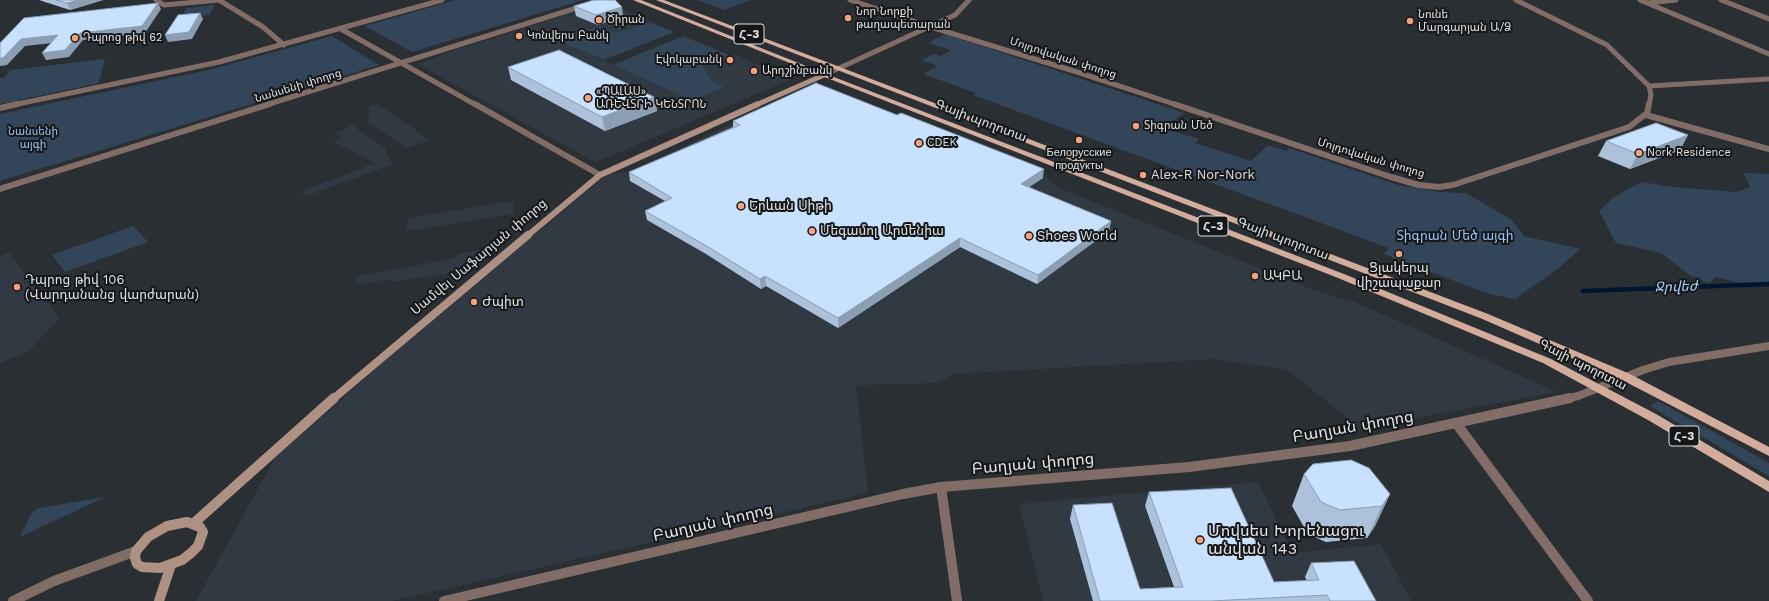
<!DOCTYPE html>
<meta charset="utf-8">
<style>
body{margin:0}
canvas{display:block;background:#2a2f34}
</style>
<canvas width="1769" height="601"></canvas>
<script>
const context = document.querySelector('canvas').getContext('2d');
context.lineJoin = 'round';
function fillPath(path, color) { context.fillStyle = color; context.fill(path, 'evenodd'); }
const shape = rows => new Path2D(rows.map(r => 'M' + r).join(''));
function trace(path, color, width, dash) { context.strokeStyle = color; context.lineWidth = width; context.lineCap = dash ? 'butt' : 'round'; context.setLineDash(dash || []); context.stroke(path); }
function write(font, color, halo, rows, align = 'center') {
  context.font = font + ' "Work Sans","Noto Sans Armenian",sans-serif'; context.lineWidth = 4; context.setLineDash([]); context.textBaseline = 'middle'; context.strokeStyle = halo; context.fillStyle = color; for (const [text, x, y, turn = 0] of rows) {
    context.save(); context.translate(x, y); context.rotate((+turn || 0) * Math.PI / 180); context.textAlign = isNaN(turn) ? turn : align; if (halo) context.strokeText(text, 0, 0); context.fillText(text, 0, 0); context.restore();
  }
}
const built = shape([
 [607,2,651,21,617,33,600,26,557,40,693,101,724,87,712,81,703,65,733,54,792,79,596,162,591,160,418,64,453,51],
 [810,88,902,121,1046,177,1059,188,1311,289,1357,303,1557,392,1360,428,1288,370,1214,359,952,374,937,383,856,385,868,493,392,601,196,601,275,458,393,354,600,180,612,174,628,172],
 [377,104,430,140,407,148,369,123,369,107],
 [352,125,386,149,386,155,393,164,307,196,300,192,375,163,333,141,341,138,336,133],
 [513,201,514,214,407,231,408,218],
 [493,248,471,270,393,282,390,279,356,285,357,276,452,259,461,253],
 [9,253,59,318,28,352,0,363,0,256],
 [1258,482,1293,553,1381,544,1411,601,1043,601,1019,504]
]);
const green = shape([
 [456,0,583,0,412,52,365,26],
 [697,0,751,0,724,10],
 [215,5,209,15,180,18,187,8],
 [649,22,674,32,604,60,556,40,600,26,617,33],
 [945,34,1184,113,1163,128,1199,139,1195,143,1251,161,1268,145,1286,151,1289,148,1398,185,1440,192,1466,193,1512,220,1524,236,1580,249,1560,267,1515,299,1486,293,1384,254,1389,248,973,95,976,93,923,74,938,66,921,60,933,54,941,56,951,50,928,43],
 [332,36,379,65,0,181,0,114,213,69],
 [683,36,729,55,703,65,712,81,724,87,693,101,613,65],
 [105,59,99,83,0,104,0,78,5,77,11,70],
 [1744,173,1769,174,1769,283,1753,286,1715,277,1710,283,1691,276,1661,253,1616,243,1599,211,1614,197,1642,182,1673,187,1736,192,1750,187],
 [133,226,148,242,65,272,52,255],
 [1658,401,1769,463,1769,476,1650,406],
 [105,497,20,537,32,512,39,508]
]);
const stream = shape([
 [1583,291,1769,284]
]);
const minorFar2 = shape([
 [156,0,164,5,219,0,263,27,284,45],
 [850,0,931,27],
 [1640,0,1769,54],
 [1721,0,1769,19],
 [1648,3,1676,0],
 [341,29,476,105],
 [1649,86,1769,79]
]);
const minorFar1 = shape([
 [475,104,600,175],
 [1646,115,1769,149]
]);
const minor = shape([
 [1456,423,1588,601],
 [941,487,957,601]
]);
const tertiaryFar3 = shape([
 [1516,0,1607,45,1649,86,1651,95,1649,105],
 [931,27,1077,72,1177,105],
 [824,75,955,15,969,0],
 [13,105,219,62,442,0],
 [266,105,602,0]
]);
const tertiaryFar2 = shape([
 [1174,104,1391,177,1419,185,1439,187,1453,185,1629,127,1647,113,1649,104],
 [0,108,17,104],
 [0,189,270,104]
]);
const tertiaryFar1 = shape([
 [1565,399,1578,396,1643,370,1669,362,1769,346]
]);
const tertiary = shape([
 [13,601,54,581,136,551],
 [444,601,903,494,941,487,1189,467,1350,446,1570,398]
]);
const secondaryFar3 = shape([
 [756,105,824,75]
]);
const secondaryFar2 = shape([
 [527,236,600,175,758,104]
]);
const secondaryFar1 = shape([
 [333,399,528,235]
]);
const secondary = shape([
 [187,522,200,527,203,532,198,546,191,553,182,560,160,568,142,567,137,564,135,558,136,551,148,537,167,526,187,522],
 [194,523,334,398],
 [159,601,171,565]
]);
const primary = shape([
 [633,0,641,0,826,74,1344,274,1551,359,1656,414,1769,481,1769,492,1648,420,1543,363,1338,278,822,76,633,0],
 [656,0,664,0,1488,314,1630,374,1769,447,1769,456,1622,380,1480,318,656,0]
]);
const wall = shape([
 [39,0,103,0,70,10],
 [574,6,623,16,598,25,576,16],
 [508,67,654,97,657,111,605,131,511,80],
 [733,121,1043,178,1029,187,1111,221,1109,231,1037,284,960,247,838,328,766,286,761,289,706,254,647,220,645,211,665,201,630,181,629,172,733,127],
 [1688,135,1680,150,1630,169,1598,156,1606,141],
 [1304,474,1390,494,1375,526,1367,538,1326,542,1308,534,1292,506],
 [1149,492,1274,582,1307,581,1305,577,1311,563,1376,601,1093,601,1070,519,1073,505,1140,589,1174,587,1145,506]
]);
const shadedWall = shape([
 [78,0,103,0,70,10,67,3],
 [158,3,161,9,145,33,83,40,69,57,46,60,42,53,80,33],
 [622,7,623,16,598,25,596,15],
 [200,13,203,19,192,39,168,42,165,35],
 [58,35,62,42,25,46,7,65,0,66,0,58,21,39],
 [654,97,657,111,605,131,602,117],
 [1688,135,1680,150,1630,169,1638,154],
 [1044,169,1043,178,1020,193,1021,184],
 [1111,221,1109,231,1037,284,1038,275],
 [960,238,960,247,838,328,838,318],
 [765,276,766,286,761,289,760,279],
 [1390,494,1375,526,1367,538,1382,506]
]);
const building = shape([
 [56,0,78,0,67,3,56,0],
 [594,0,615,0,622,7,596,15,574,6,594,0],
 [158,3,142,26,80,33,65,50,42,53,58,35,21,39,3,58,0,58,0,43,24,18,158,3],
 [200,13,189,32,165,35,178,15,200,13],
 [559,50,654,97,602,117,508,67,559,50],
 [816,83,897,115,901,113,1044,169,1021,184,1111,221,1038,275,960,238,838,318,765,276,760,279,705,245,645,211,672,198,629,172,740,125,733,121,816,83],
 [1656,123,1688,135,1638,154,1606,141,1656,123],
 [1351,460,1369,468,1390,494,1382,506,1340,510,1321,502,1304,474,1313,464,1351,460],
 [1231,488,1274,582,1319,580,1311,563,1354,561,1376,601,1330,601,1327,595,1211,601,1100,601,1073,505,1112,503,1140,589,1183,587,1149,492,1231,488]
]);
const markers = [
 [848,18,4,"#f2a17e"],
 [599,20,4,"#f2a17e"],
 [1410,21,4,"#f2a17e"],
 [519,36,4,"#f2a17e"],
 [75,38,4,"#f2a17e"],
 [730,60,4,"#f2a17e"],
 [754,71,4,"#f2a17e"],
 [588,98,4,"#f2a17e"],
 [1136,126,4,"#f2a17e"],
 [1079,140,4,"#f2a17e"],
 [919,143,4,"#f2a17e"],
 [1639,153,4,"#f2a17e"],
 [1143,175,4,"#f2a17e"],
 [741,206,4,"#f2a17e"],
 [812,231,4,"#f2a17e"],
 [1029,236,4,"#f2a17e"],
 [1399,254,4,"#f2a17e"],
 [1255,276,4,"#f2a17e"],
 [17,287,4,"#f2a17e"],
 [474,302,4,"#f2a17e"],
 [1200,540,4,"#f2a17e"]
];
const farPoinames = [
 ["Նոր Նորքի",856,12],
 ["թաղապետարան",856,25],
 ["Նունե",1418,15],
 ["Մարգարյան Ա/Ձ",1418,28],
 ["Ծիրան",607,20],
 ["Կոնվերս Բանկ",527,36],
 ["Դպրոց թիվ 62",83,38],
 ["Էվոկաբանկ",722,60,"right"],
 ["Արդշինբանկ",762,71],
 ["«ՊԱԼԱՍ»",596,92],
 ["ԱՌԵՎՏՐԻ ԿԵՆՏՐՈՆ",596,105],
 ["Տիգրան Մեծ",1144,126],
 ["CDEK",927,143],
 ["Белорусские",1079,153,"center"],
 ["продукты",1079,166,"center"],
 ["Nork Residence",1647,153]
];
const farStreetnames = [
 ["Մոլդովական փողոց",1063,58,18],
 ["Նանսենի փողոց",298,86,-17],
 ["Մոլդովական փողոց",1371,158,17]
];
const farParknames = [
 ["Նանսենի",33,132],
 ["այգի",33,145]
];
const shields = [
 [749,34,30],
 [1213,226,30],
 [1684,436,30]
];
const shieldNames = [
 ["Հ-3",749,34],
 ["Հ-3",1213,226],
 ["Հ-3",1684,436]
];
const streetNames = [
 ["Գայի պողոտա",981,121,21],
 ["Գայի պողոտա",1283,239,21],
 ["Սամվել Սաֆարյան փողոց",479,257,-40],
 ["Գայի պողոտա",1583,365,27]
];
const poiNames = [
 ["Alex-R Nor-Nork",1151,175],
 ["Երևան Սիթի",749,206],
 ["Մեգամոլ Արմենիա",820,231],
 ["Shoes World",1037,236],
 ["Ցլակերպ",1399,268,"center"],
 ["վիշապաքար",1399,283,"center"],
 ["ԱԿԲԱ",1263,276],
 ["Դպրոց թիվ 106",25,280],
 ["(Վարդանանց վարժարան)",25,295],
 ["Ժպիտ",482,302]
];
const parkNames = [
 ["Տիգրան Մեծ այգի",1455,236]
];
const waterNames = [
 ["Ջրվեժ",1676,287,-2]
];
const nearStreetnames = [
 ["Բաղյան փողոց",1353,427,-10],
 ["Բաղյան փողոց",1033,464,-5],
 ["Բաղյան փողոց",713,523,-13]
];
const nearPoinames = [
 ["Մովսես Խորենացու",1208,531],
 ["անվան 143",1208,549]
];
fillPath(built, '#313943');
fillPath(green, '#334558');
trace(stream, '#00152f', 4.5);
trace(minorFar2, '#816d65', 5);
trace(minorFar1, '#816d65', 6);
trace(minor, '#816d65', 10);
trace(tertiaryFar3, '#816d65', 5);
trace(tertiaryFar2, '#816d65', 6);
trace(tertiaryFar1, '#816d65', 8);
trace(tertiary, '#816d65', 10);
trace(secondaryFar3, '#af9184', 5);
trace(secondaryFar2, '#af9184', 6);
trace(secondaryFar1, '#af9184', 8);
trace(secondary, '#af9184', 10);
fillPath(primary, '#d3ac9b');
fillPath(wall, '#abc2da');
fillPath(shadedWall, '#8b9eb2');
fillPath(building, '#c7e1fe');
trace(building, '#8b9eb2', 1);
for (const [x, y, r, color] of markers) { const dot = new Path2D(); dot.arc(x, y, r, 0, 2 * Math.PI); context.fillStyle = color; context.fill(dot); trace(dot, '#151719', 1.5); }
write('11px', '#e0e3e6', '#151719', farPoinames, 'left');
write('11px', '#e0e3e6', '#151719', farStreetnames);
write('11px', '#97c7fd', '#151719', farParknames);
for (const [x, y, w] of shields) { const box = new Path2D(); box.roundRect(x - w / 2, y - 10, w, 20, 3); context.fillStyle = '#151719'; context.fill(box); trace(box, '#e0e3e6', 1); }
write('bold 12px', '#e0e3e6', null, shieldNames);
write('13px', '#e0e3e6', '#151719', streetNames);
write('13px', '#e0e3e6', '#151719', poiNames, 'left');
write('13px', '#97c7fd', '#151719', parkNames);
write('italic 14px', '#a7cdf8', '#151719', waterNames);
write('16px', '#e0e3e6', '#151719', nearStreetnames);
write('16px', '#e0e3e6', '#151719', nearPoinames, 'left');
</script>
